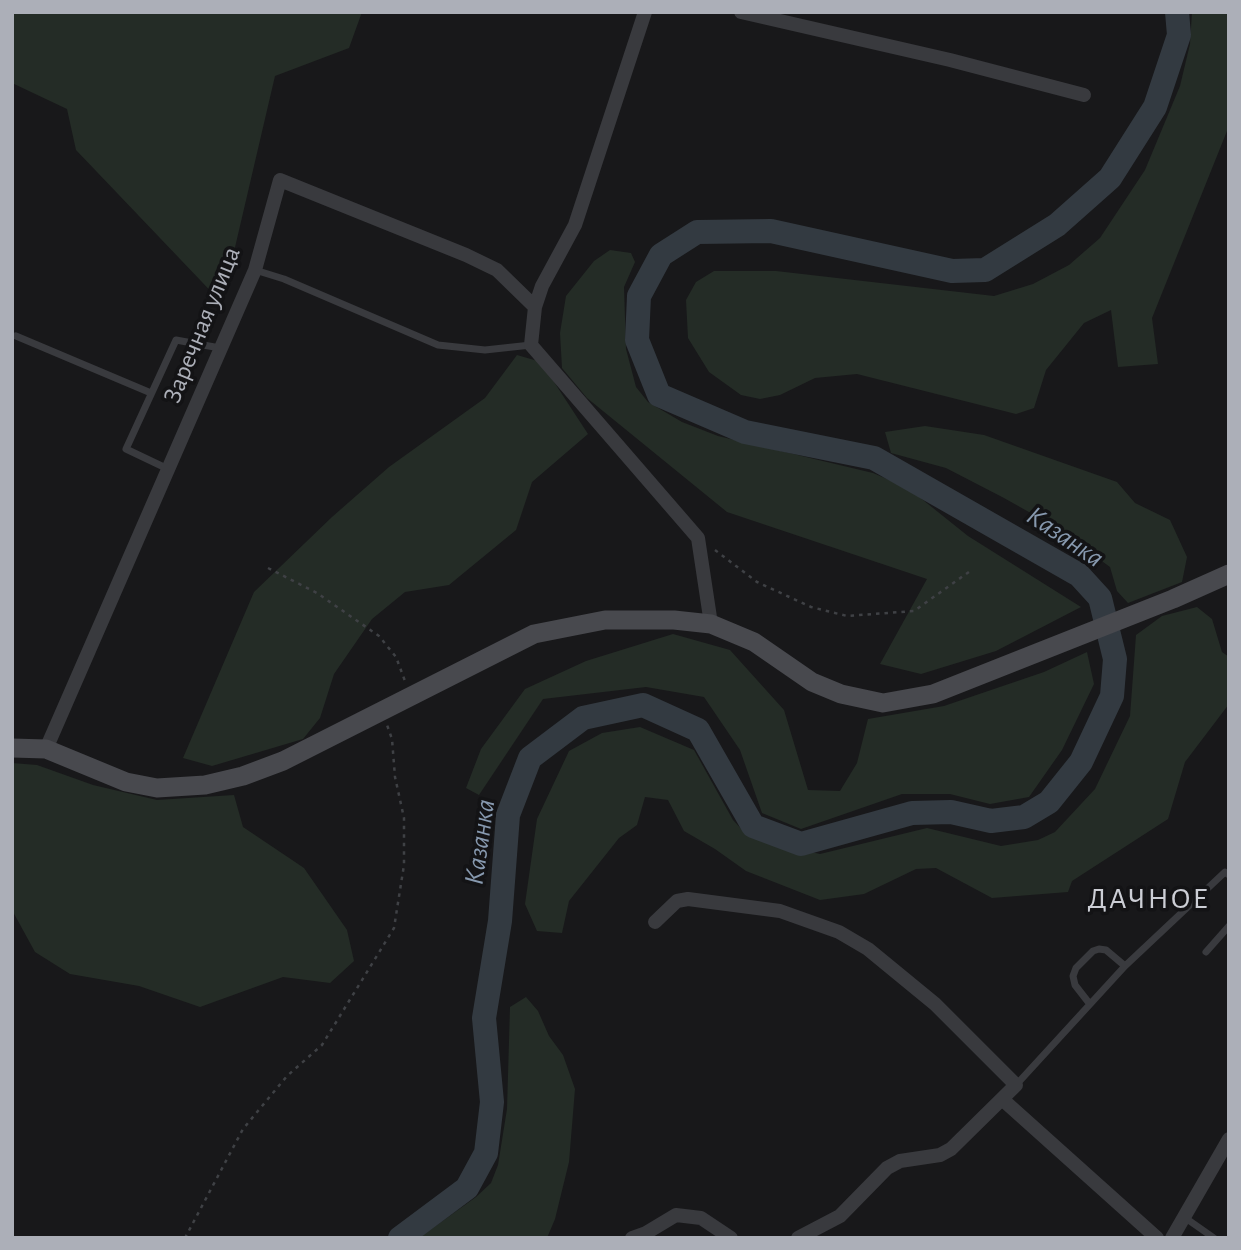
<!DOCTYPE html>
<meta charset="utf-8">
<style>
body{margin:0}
#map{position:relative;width:1241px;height:1250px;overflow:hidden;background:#18181a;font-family:"Alegreya Sans",sans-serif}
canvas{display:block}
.frame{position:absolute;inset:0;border:14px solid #acafb8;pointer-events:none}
</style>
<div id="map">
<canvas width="1241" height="1250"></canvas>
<div class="frame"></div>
</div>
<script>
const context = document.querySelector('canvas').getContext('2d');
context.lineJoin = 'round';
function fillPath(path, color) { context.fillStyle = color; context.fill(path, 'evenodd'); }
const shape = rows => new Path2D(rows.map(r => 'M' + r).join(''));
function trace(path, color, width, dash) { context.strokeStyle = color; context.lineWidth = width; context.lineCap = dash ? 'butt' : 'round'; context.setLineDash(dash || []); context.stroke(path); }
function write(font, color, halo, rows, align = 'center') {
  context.font = font + ' "Alegreya Sans",sans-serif'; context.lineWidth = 7; context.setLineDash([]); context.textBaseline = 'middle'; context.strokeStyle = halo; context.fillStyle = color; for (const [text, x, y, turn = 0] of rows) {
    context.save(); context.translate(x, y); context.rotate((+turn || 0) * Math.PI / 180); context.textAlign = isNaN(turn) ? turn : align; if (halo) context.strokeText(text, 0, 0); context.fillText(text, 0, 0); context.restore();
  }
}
const green = shape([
 [12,12,362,12,349,48,275,76,222,303,76,150,67,109,12,83],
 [1192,12,1229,12,1229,126,1152,318,1158,364,1118,367,1111,310,1084,323,1046,370,1034,408,1016,414,857,374,815,378,780,395,760,399,741,395,709,372,688,338,686,300,696,282,714,271,776,271,994,296,1033,284,1069,265,1100,238,1145,170,1180,86,1190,44],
 [610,250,631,253,635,262,624,287,626,349,636,387,648,402,682,422,718,436,873,473,908,488,968,536,1081,607,996,651,921,674,880,664,927,579,727,512,587,398,562,368,560,333,566,296,594,261],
 [517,355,541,362,588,434,532,482,516,530,449,585,405,592,372,619,334,674,320,718,303,739,212,766,183,758,254,592,332,517,389,467,485,398],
 [925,426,984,435,1117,482,1135,503,1170,520,1187,557,1182,582,1128,603,1117,591,1110,567,1052,525,1004,498,946,468,891,453,885,432],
 [1197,607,1212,619,1222,652,1229,657,1229,704,1185,762,1168,819,1072,881,1068,892,992,898,936,868,916,869,864,894,820,900,746,871,715,849,684,831,668,800,645,797,637,825,619,838,569,901,562,933,537,931,525,904,537,819,569,751,602,733,640,727,694,750,733,820,746,834,764,842,820,854,927,828,1001,846,1038,840,1055,832,1095,789,1130,716,1136,635,1162,616],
 [673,634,730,650,784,710,808,790,840,791,857,763,868,719,944,706,1044,672,1087,652,1094,684,1062,750,1029,797,990,804,950,794,902,794,801,829,762,813,740,750,704,697,646,687,543,699,479,795,466,788,481,749,525,689,586,661],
 [12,763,37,765,93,785,157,800,234,795,243,827,304,868,347,930,354,961,330,983,283,977,200,1007,139,986,70,974,35,952,12,910],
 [526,997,538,1011,549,1036,563,1055,575,1089,569,1162,555,1219,547,1238,419,1238,476,1197,491,1183,498,1165,507,1109,510,1007]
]);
const river = shape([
 [400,1238,467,1188,486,1153,492,1102,484,1018,500,921,508,815,530,758,583,718,643,705,698,730,753,826,801,844,912,813,951,812,991,821,1024,817,1049,802,1081,762,1112,696,1115,659,1100,598,1079,575,874,458,745,432,659,395,637,340,639,296,661,255,697,232,771,231,952,271,985,270,1057,225,1110,178,1155,107,1179,35,1177,12]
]);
const path = shape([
 [715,550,757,582,811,607,847,616,914,611,973,569],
 [268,568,317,593,379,636,396,657,405,681],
 [185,1238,243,1129,287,1076,322,1045,394,928,404,865,404,818,395,777,392,739,387,725]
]);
const lane = shape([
 [255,270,284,279,438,345,485,350,531,345],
 [16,336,151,393],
 [168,469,126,449,176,340,220,348],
 [1206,952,1229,926],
 [1089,1003,1075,985,1073,976,1076,968,1093,951,1099,949,1106,950,1125,966],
 [1016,1085,1125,966,1225,872,1229,875],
 [1184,1217,1214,1238]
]);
const street = shape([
 [645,12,575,225,542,286,535,307,531,345,698,538,711,624],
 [741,12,950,60,1084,95],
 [46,749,255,270,280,180,466,255,497,270,535,307],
 [655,922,677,901,688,899,780,911,839,932,868,949,935,1004,1016,1085,951,1149,940,1155,900,1161,887,1168,840,1216,798,1238],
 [1002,1099,1157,1238],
 [632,1238,646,1233,676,1215,701,1218,731,1238],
 [1172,1238,1229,1139]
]);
const secondary = shape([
 [12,748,46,749,126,782,157,788,205,785,243,776,283,761,534,634,605,620,674,620,711,624,754,642,812,682,841,694,883,703,933,694,1173,599,1229,574]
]);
const streetNames = [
 ["Заречная улица",202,325,-68]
];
const waterNames = [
 ["Казанка",1065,537,34],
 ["Казанка",480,842,-82]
];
const quarterNames = [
 ["ДАЧНОЕ",1149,899]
];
fillPath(green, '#242c26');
trace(river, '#333a41', 24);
trace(path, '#3f4145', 2.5, [3.5, 5]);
trace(lane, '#393a3e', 7);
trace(street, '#393a3e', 14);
trace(secondary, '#48494e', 19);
write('26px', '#acafb8', '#131315', streetNames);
write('italic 28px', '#8799af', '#131315', waterNames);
context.letterSpacing = '2px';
write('30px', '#ccced5', '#131315', quarterNames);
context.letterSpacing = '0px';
</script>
